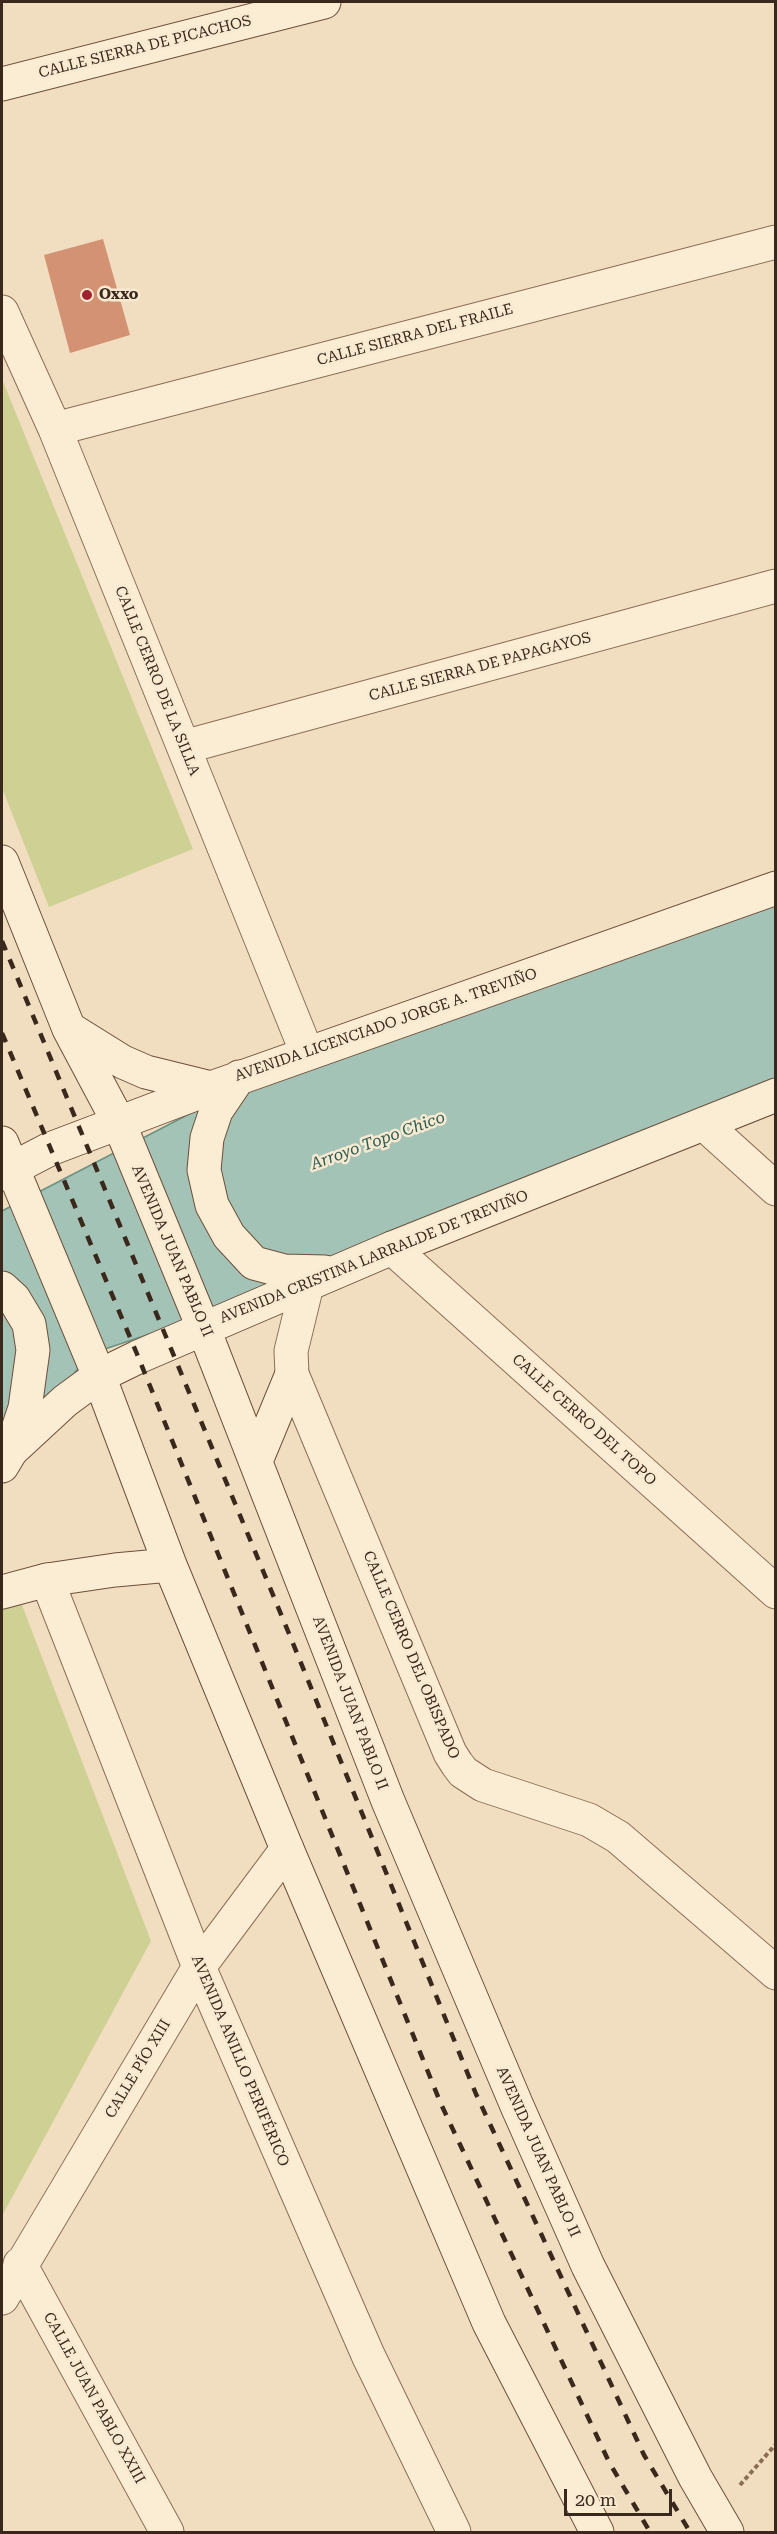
<!DOCTYPE html>
<meta charset="utf-8">
<style>
body{margin:0}
#map{position:relative;width:777px;height:2534px;overflow:hidden;background:#f1dec0;font-family:"Roboto Serif",serif}
canvas{display:block}
.frame{position:absolute;inset:0;border:3px solid #3b281c;pointer-events:none}
.scale{position:absolute;left:564px;top:2489px;width:108px;height:27px;box-sizing:border-box;border:3px solid #3b281c;border-top:0;padding-left:8px;font-size:18px;line-height:21px;white-space:nowrap;color:#3b281c;-webkit-text-stroke:4px #f8e9d1;paint-order:stroke}
</style>
<div id="map">
<canvas width="777" height="2534"></canvas>
<div class="frame"></div>
<div class="scale">20 m</div>
</div>
<script>
const context = document.querySelector('canvas').getContext('2d');
context.lineJoin = 'round';
function fillPath(path, color) { context.fillStyle = color; context.fill(path, 'evenodd'); }
const shape = rows => new Path2D(rows.map(r => 'M' + r).join(''));
function trace(path, color, width, dash) { context.strokeStyle = color; context.lineWidth = width; context.lineCap = dash ? 'butt' : 'round'; context.setLineDash(dash || []); context.stroke(path); }
function write(font, color, halo, rows, align = 'center') {
  context.font = font + ' "Roboto Serif",serif'; context.lineWidth = 5; context.setLineDash([]); context.textBaseline = 'middle'; context.strokeStyle = halo; context.fillStyle = color; for (const [text, x, y, turn = 0] of rows) {
    context.save(); context.translate(x, y); context.rotate((+turn || 0) * Math.PI / 180); context.textAlign = isNaN(turn) ? turn : align; if (halo) context.strokeText(text, 0, 0); context.fillText(text, 0, 0); context.restore();
  }
}
const green = shape([
 [2,379,193,849,49,907,2,788],
 [20,1600,151,1941,2,2216,2,1606]
]);
const water = shape([
 [775,888,775,1095,332,1273,90,1354,11,1451,2,1466,2,1211,307,1053,775,888]
]);
const building = shape([
 [103,239,130,335,70,353,44,255]
]);
const path = shape([
 [740,2485,776,2444]
]);
const street = shape([
 [2,312,55,429,307,1053],
 [55,429,776,242],
 [184,747,776,586],
 [704,1124,776,1189],
 [392,1248,776,1592],
 [307,1285,291,1351,292,1374,450,1753,457,1764,463,1772,483,1785,589,1820,618,1837,776,1973],
 [47,1580,199,1967,368,2355,454,2532],
 [20,2264,167,2532],
 [2,2298,199,1967,287,1849]
]);
const secondary = shape([
 [2,84,324,2],
 [2,862,69,1029,119,1123,203,1327,388,1801,517,2106,588,2266,695,2477,727,2532],
 [70,1029,123,1062,146,1072,211,1088],
 [239,1077,216,1111,207,1138,204,1170,212,1205,229,1236,254,1263,284,1271,325,1272],
 [2,1143,99,1376,170,1565,287,1849,489,2323,597,2532],
 [2,1174,50,1149,211,1088,776,888],
 [2,1288,14,1299,29,1324,33,1350,25,1408,11,1450],
 [256,1461,292,1374],
 [2,1466,11,1451,65,1401,99,1376,138,1357,392,1248,776,1095],
 [2,1592,47,1580,115,1570,170,1565]
]);
const rail = shape([
 [2,941,290,1636,476,2094,644,2455,690,2532],
 [2,1033,137,1354,441,2104,609,2462,650,2532]
]);
const markers = [
 [87,295,6,"#a0222e"]
];
const streetNames = [
 ["CALLE SIERRA DE PICACHOS",145,47,-14],
 ["CALLE SIERRA DEL FRAILE",415,335,-15],
 ["CALLE SIERRA DE PAPAGAYOS",480,667,-15],
 ["CALLE CERRO DE LA SILLA",157,681,68],
 ["AVENIDA LICENCIADO JORGE A. TREVIÑO",386,1025,-19],
 ["AVENIDA JUAN PABLO II",172,1251,67],
 ["AVENIDA CRISTINA LARRALDE DE TREVIÑO",374,1257,-22],
 ["CALLE CERRO DEL TOPO",584,1420,42],
 ["CALLE CERRO DEL OBISPADO",411,1655,67],
 ["AVENIDA JUAN PABLO II",350,1703,69],
 ["AVENIDA ANILLO PERIFÉRICO",240,2061,67],
 ["CALLE PÍO XIII",138,2069,-59],
 ["AVENIDA JUAN PABLO II",538,2152,66],
 ["CALLE JUAN PABLO XXIII",94,2398,61]
];
const poiNames = [
 ["Oxxo",99,295]
];
const waterNames = [
 ["Arroyo Topo Chico",378,1141,-20]
];
fillPath(green, '#cfd093');
fillPath(water, '#a3c3b7');
trace(water, '#6a9284', 1.5);
fillPath(building, '#d39273');
trace(street, '#8c6e56', 35);
trace(secondary, '#6e4f3a', 35);
trace(path, '#8c6e56', 4, [4.5, 3]);
trace(street, '#fbecd4', 33);
trace(secondary, '#fbecd4', 33);
trace(rail, '#3b281c', 4.5, [10, 10]);
for (const [x, y, r, color] of markers) { const dot = new Path2D(); dot.arc(x, y, r, 0, 2 * Math.PI); context.fillStyle = color; context.fill(dot); trace(dot, '#f8e9d1', 2); }
write('15px', '#3b281c', '#f8e9d1', streetNames);
write('bold 15px', '#3b281c', '#f8e9d1', poiNames, 'left');
write('italic 16px', '#2a5c54', '#f8e9d1', waterNames);
</script>
